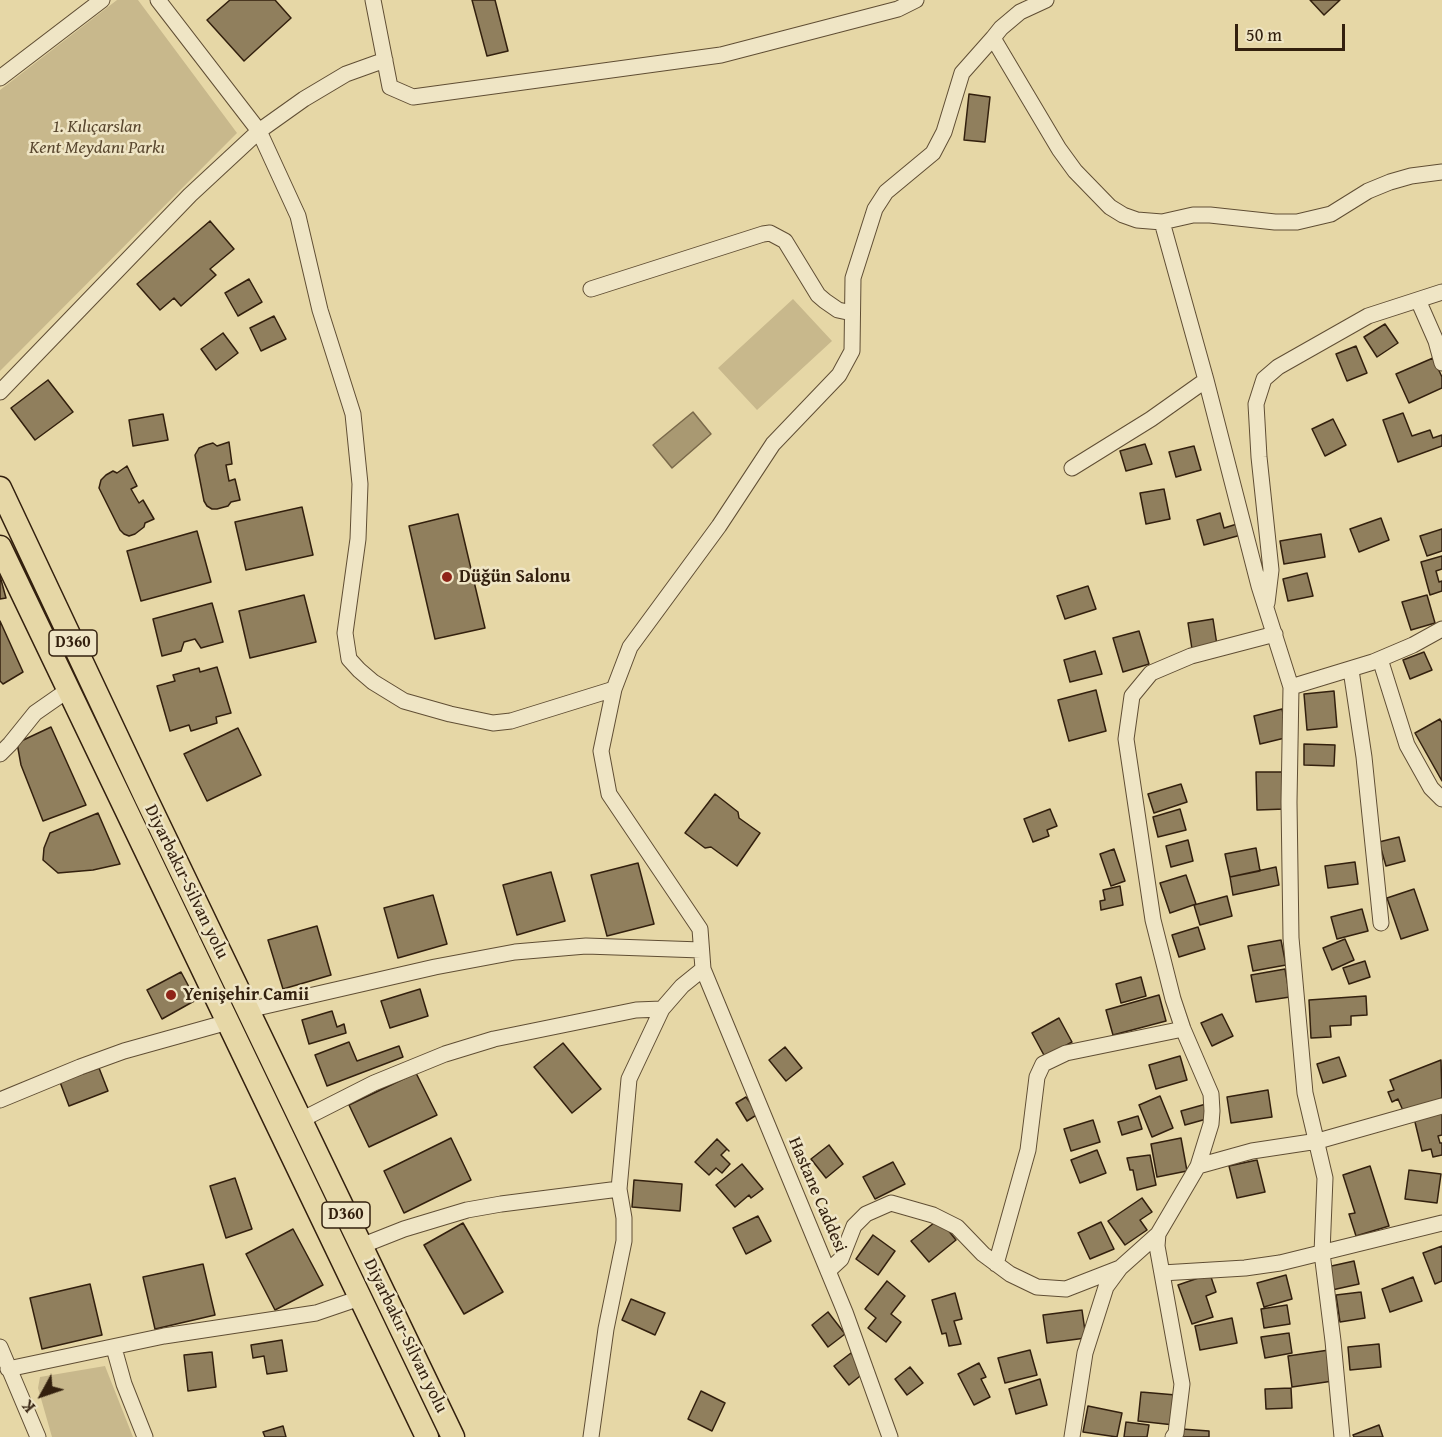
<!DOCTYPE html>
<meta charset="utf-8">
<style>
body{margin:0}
#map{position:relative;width:1442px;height:1437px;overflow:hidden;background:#e6d7a6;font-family:"Gentium Book Plus",serif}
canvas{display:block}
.north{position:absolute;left:12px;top:1365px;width:60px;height:60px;-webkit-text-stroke:4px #efe5c5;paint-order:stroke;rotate:230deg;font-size:16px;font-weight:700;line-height:24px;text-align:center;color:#33200e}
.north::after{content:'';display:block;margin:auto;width:21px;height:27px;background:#33200e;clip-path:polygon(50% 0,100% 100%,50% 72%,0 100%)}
.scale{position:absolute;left:1235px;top:24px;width:110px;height:27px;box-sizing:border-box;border:3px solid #33200e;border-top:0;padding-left:8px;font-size:18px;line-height:21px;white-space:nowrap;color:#33200e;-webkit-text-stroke:4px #efe5c5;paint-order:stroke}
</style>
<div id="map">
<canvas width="1442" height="1437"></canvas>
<div class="north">K</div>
<div class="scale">50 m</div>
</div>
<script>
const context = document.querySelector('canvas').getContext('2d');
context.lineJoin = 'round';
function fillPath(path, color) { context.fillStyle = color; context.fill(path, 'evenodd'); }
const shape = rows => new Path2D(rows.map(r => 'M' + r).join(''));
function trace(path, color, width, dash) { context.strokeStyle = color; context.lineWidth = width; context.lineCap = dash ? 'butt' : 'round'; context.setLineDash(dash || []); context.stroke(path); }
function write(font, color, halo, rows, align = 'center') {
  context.font = font + ' "Gentium Book Plus",serif'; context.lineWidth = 5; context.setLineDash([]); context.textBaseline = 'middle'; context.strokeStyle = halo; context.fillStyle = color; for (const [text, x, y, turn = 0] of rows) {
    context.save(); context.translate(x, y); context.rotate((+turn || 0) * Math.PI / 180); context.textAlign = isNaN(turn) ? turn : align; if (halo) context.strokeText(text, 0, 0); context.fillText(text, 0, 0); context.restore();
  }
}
const green = shape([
 [117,0,138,0,237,133,0,371,0,90],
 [793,299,832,341,757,410,718,368],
 [105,1366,133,1437,52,1437,38,1388,40,1377]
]);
const water = shape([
 [693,412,711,434,672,468,653,445,693,412]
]);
const building = shape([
 [230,0,275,0,291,18,244,61,207,20,230,0],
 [472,0,495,0,508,51,487,56,472,0],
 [1310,0,1340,0,1324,15,1310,0],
 [969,94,990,97,985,142,964,140,969,94],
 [210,221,234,249,210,269,216,275,181,306,174,298,160,310,137,284,210,221],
 [249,279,262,302,238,316,225,293,249,279],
 [274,316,286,339,261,351,250,328,274,316],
 [1385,324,1398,343,1377,357,1364,337,1385,324],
 [223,333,238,353,216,370,201,349,223,333],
 [1356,346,1367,373,1347,381,1336,354,1356,346],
 [1433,358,1442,377,1442,388,1409,403,1396,374,1433,358],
 [48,380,73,412,35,440,11,408,48,380],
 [1403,413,1412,436,1430,430,1433,438,1442,435,1442,446,1398,462,1383,420,1403,413],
 [163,414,168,440,133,446,129,420,163,414],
 [1333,419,1346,445,1325,456,1312,429,1333,419],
 [229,442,232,464,226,465,229,481,235,479,240,500,231,502,228,506,217,509,212,509,207,506,204,501,195,455,199,448,206,445,213,443,217,446,229,442],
 [1145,444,1152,464,1126,471,1120,451,1145,444],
 [1194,446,1201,470,1176,477,1169,452,1194,446],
 [127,466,137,486,131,489,139,503,143,500,154,519,145,523,144,527,135,534,129,536,124,534,120,530,99,488,101,480,106,475,113,471,117,473,127,466],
 [1164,489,1170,519,1146,524,1140,493,1164,489],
 [302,507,313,555,246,570,235,522,302,507],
 [1220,513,1224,528,1237,524,1241,535,1204,545,1197,520,1220,513],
 [458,514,485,628,435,639,409,526,458,514],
 [1381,518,1389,540,1359,552,1350,529,1381,518],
 [1442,529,1442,551,1427,556,1420,536,1442,529],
 [197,531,211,582,141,601,127,551,197,531],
 [1321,534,1325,557,1284,564,1280,541,1321,534],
 [1442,556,1442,569,1436,571,1439,582,1442,581,1442,591,1430,595,1421,562,1442,556],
 [1307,573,1313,596,1288,601,1283,579,1307,573],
 [0,576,6,598,0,599,0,576],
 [1088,586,1096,609,1065,619,1057,596,1088,586],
 [304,595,316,642,250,658,239,611,304,595],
 [1427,595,1435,623,1411,630,1402,602,1427,595],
 [212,603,223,642,201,648,195,639,184,642,181,651,162,656,153,619,212,603],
 [1213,619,1217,645,1192,649,1188,623,1213,619],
 [0,621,23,672,3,684,0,681,0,621],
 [1139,631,1149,664,1123,672,1113,638,1139,631],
 [1095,651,1102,674,1070,682,1064,660,1095,651],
 [1424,652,1432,670,1410,679,1403,660,1424,652],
 [217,667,231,713,216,717,217,723,191,731,189,725,170,731,157,686,175,681,173,675,199,668,200,672,217,667],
 [1096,690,1106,731,1069,741,1058,700,1096,690],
 [1334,691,1337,727,1307,730,1304,694,1334,691],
 [1282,709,1289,737,1260,744,1254,716,1282,709],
 [1440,719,1442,723,1442,781,1415,733,1440,719],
 [51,727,86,805,43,821,21,765,17,743,51,727],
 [238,728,261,775,207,801,184,754,238,728],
 [1304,744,1335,745,1334,766,1304,765,1304,744],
 [1256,772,1284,772,1285,809,1257,810,1256,772],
 [1181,784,1187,802,1154,813,1148,794,1181,784],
 [715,794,738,812,739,818,760,833,737,866,711,847,705,848,685,833,715,794],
 [1050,809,1057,826,1047,830,1049,836,1033,842,1024,819,1050,809],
 [1180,809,1186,830,1158,837,1153,817,1180,809],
 [98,813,120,864,93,870,58,873,43,860,44,848,50,833,98,813],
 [1399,837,1405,861,1386,866,1379,842,1399,837],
 [1188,840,1193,861,1171,867,1166,846,1188,840],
 [1256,848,1260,871,1230,877,1225,854,1256,848],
 [1114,849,1125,881,1111,886,1100,854,1114,849],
 [1355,862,1358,884,1328,888,1325,866,1355,862],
 [638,863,654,924,607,936,591,875,638,863],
 [1276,867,1279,885,1233,895,1230,877,1276,867],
 [551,872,565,921,517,935,503,885,551,872],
 [1186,875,1196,904,1170,913,1160,883,1186,875],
 [1120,886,1123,905,1101,910,1100,901,1105,900,1103,890,1120,886],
 [1414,889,1428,930,1401,939,1387,898,1414,889],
 [433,895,447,944,398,958,384,908,433,895],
 [1227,896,1232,916,1200,925,1194,905,1227,896],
 [1362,909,1368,931,1337,939,1331,917,1362,909],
 [317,926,331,975,283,989,268,940,317,926],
 [1198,927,1205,949,1179,957,1172,935,1198,927],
 [1345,939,1354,960,1332,970,1323,948,1345,939],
 [1281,940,1286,965,1253,971,1248,946,1281,940],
 [1365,961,1370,977,1349,984,1343,968,1365,961],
 [1285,969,1290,997,1256,1002,1251,975,1285,969],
 [181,972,196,1000,162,1019,147,990,181,972],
 [1141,977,1146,996,1121,1003,1116,984,1141,977],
 [420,989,428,1016,390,1028,381,1001,420,989],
 [1159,995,1166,1021,1113,1035,1106,1010,1159,995],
 [1366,996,1367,1015,1351,1016,1351,1025,1330,1026,1331,1037,1311,1038,1309,1000,1366,996],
 [332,1011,337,1027,344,1024,346,1033,309,1044,302,1020,332,1011],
 [1222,1014,1233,1036,1212,1046,1201,1023,1222,1014],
 [1059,1018,1072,1042,1045,1057,1032,1033,1059,1018],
 [349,1042,357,1061,399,1046,403,1057,327,1086,315,1055,349,1042],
 [563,1043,601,1089,572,1113,534,1067,563,1043],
 [785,1047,802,1068,786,1081,769,1060,785,1047],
 [1180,1056,1187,1080,1156,1089,1149,1065,1180,1056],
 [1339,1057,1346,1076,1323,1083,1317,1064,1339,1057],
 [1441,1060,1442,1098,1404,1113,1398,1099,1392,1102,1388,1092,1394,1090,1390,1080,1441,1060],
 [99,1068,108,1091,69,1106,60,1082,99,1068],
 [416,1073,437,1115,369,1147,349,1105,416,1073],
 [1268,1090,1272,1117,1231,1123,1227,1097,1268,1090],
 [1160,1096,1173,1128,1152,1137,1139,1105,1160,1096],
 [746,1097,758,1114,747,1121,736,1103,746,1097],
 [1206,1104,1210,1118,1185,1125,1181,1111,1206,1104],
 [1442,1111,1442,1135,1438,1136,1440,1143,1442,1143,1442,1155,1433,1157,1431,1149,1422,1151,1414,1118,1442,1111],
 [1138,1116,1142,1129,1122,1135,1118,1122,1138,1116],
 [1093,1120,1100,1142,1071,1151,1064,1129,1093,1120],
 [451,1138,471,1180,404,1213,384,1171,451,1138],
 [1181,1138,1187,1171,1157,1177,1151,1144,1181,1138],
 [717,1139,729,1151,727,1149,721,1155,730,1164,722,1173,716,1168,709,1175,695,1162,717,1139],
 [829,1145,843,1164,826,1178,811,1159,829,1145],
 [1097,1150,1106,1173,1080,1183,1071,1160,1097,1150],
 [1150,1155,1156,1185,1137,1190,1133,1170,1130,1170,1127,1158,1150,1155],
 [1257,1160,1265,1192,1237,1198,1229,1166,1257,1160],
 [893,1162,905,1184,875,1199,863,1177,893,1162],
 [742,1164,763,1189,751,1198,749,1195,735,1207,716,1185,742,1164],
 [1370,1166,1389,1226,1356,1236,1349,1214,1355,1213,1343,1175,1370,1166],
 [1409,1170,1441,1174,1437,1203,1405,1199,1409,1170],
 [235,1178,252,1229,226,1238,210,1186,235,1178],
 [634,1180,682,1184,680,1211,632,1207,634,1180],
 [1142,1198,1152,1212,1140,1220,1147,1230,1125,1245,1108,1221,1142,1198],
 [758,1216,771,1241,746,1254,733,1228,758,1216],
 [939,1219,956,1240,929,1262,911,1241,939,1219],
 [1101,1222,1114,1249,1090,1259,1078,1233,1101,1222],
 [463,1223,503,1292,464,1314,424,1245,463,1223],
 [293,1229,323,1285,275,1310,246,1254,293,1229],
 [873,1235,895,1251,878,1275,856,1259,873,1235],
 [1442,1246,1442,1281,1435,1284,1423,1253,1442,1246],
 [1354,1261,1359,1284,1332,1290,1327,1267,1354,1261],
 [203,1264,215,1315,155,1329,143,1277,203,1264],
 [1210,1274,1216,1292,1206,1296,1213,1317,1192,1324,1178,1285,1210,1274],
 [1286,1275,1292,1299,1264,1307,1257,1283,1286,1275],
 [1413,1277,1422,1301,1390,1312,1382,1289,1413,1277],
 [887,1281,905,1296,891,1314,901,1322,886,1342,868,1328,876,1318,865,1309,887,1281],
 [90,1284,102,1335,42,1349,30,1298,90,1284],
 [1361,1292,1365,1318,1340,1322,1336,1295,1361,1292],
 [955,1293,962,1319,954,1321,961,1344,949,1346,946,1333,942,1334,932,1300,955,1293],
 [631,1299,665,1313,655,1335,622,1320,631,1299],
 [1287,1305,1290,1324,1264,1328,1261,1309,1287,1305],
 [1082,1310,1086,1338,1047,1343,1043,1315,1082,1310],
 [828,1312,845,1334,828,1347,812,1325,828,1312],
 [1232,1318,1237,1343,1200,1350,1195,1326,1232,1318],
 [1289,1333,1292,1353,1265,1358,1261,1337,1289,1333],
 [282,1340,287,1371,267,1374,264,1356,253,1358,251,1345,282,1340],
 [1379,1344,1381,1367,1350,1370,1348,1347,1379,1344],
 [1030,1350,1037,1375,1005,1383,998,1358,1030,1350],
 [1329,1350,1333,1381,1292,1387,1288,1356,1329,1350],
 [212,1352,216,1387,188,1391,184,1355,212,1352],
 [851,1353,865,1372,849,1385,834,1366,851,1353],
 [979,1363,986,1377,981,1379,990,1397,974,1405,958,1374,979,1363],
 [910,1367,923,1383,907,1395,895,1379,910,1367],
 [1040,1379,1047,1405,1016,1414,1009,1389,1040,1379],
 [1291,1388,1292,1408,1266,1409,1265,1389,1291,1388],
 [701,1391,725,1403,712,1431,688,1419,701,1391],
 [1141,1392,1176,1395,1174,1425,1138,1421,1141,1392],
 [1088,1406,1122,1413,1117,1437,1083,1432,1088,1406],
 [1126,1422,1149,1425,1147,1437,1124,1437,1126,1422],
 [1379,1425,1383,1437,1354,1437,1353,1435,1379,1425],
 [283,1426,286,1437,265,1437,263,1432,283,1426],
 [1182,1429,1209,1431,1209,1437,1182,1437,1182,1429]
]);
const minor = shape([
 [158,0,259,131,298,216,320,310,353,414,360,484,358,539,345,633,349,659,359,670,373,682,404,701,450,714,493,723,511,721,614,689],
 [373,0,390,87,413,97,721,55,898,9,916,0],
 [993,38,1001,28,1020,12,1046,0],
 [0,78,102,0],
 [1162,222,1206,380,1259,586,1291,687,1289,802,1291,938,1305,1093,1325,1178,1322,1253,1333,1341,1342,1437],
 [591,289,763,234,770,233,785,241,818,295,825,301,838,310,852,313],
 [1418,300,1436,341,1442,363],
 [0,392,190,195,259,131,304,99,346,74,385,60],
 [1072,468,1151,419,1206,380],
 [1267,603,1271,570,1259,457,1256,404,1264,379,1278,367,1368,316,1442,292],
 [1380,659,1407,745,1431,788,1442,799],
 [1351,670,1364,757,1381,923],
 [1291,687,1373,662,1413,645,1442,629],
 [0,754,10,744,35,713,68,690],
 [248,1010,435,967,515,952,586,946,701,950],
 [0,1100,80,1067,124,1051,228,1022],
 [301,1120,374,1083,445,1054,494,1039,636,1010,662,1009],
 [1198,1166,1252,1151,1318,1141,1442,1106],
 [1158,1234,1157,1246,1182,1384,1176,1433,1173,1437],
 [361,1246,404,1229,467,1210,501,1204,619,1189],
 [996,1264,1028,1150,1037,1077,1043,1064,1066,1053,1183,1029],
 [828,1271,841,1259,854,1226,866,1214,891,1203,933,1215,957,1227,983,1254,1010,1274,1037,1287,1066,1289,1120,1268],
 [1162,1273,1245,1268,1280,1263,1442,1223],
 [0,1347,38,1437],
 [114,1348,124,1384,145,1437],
 [8,1369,164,1336,316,1313,360,1298],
 [591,1437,606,1329,624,1241,624,1218,619,1189,629,1079,662,1009,682,986,703,969],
 [890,1437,845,1312,703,969,700,929,609,794,601,751,614,689,630,647,719,526,773,444,839,375,852,351,853,278,875,209,886,192,933,153,944,132,962,73,993,38,1059,149,1075,171,1110,207,1123,215,1137,220,1162,222,1193,215,1210,215,1275,222,1297,222,1331,214,1368,191,1390,182,1411,176,1442,172],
 [1072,1437,1085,1353,1106,1287,1120,1268,1158,1234,1198,1166,1211,1124,1212,1111,1211,1094,1183,1029,1173,999,1153,920,1126,739,1132,696,1151,673,1191,656,1275,634]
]);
const highway = shape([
 [0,488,146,798,453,1437],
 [0,547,427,1437]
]);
const markers = [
 [447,577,6,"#8f2418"],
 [171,995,6,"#8f2418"]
];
const shields = [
 [73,643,48],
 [346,1215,48]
];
const shieldNames = [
 ["D360",73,643],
 ["D360",346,1215]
];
const parkNames = [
 ["1. Kılıçarslan",97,127],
 ["Kent Meydanı Parkı",97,148]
];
const poiNames = [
 ["Düğün Salonu",459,577],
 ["Yenişehir Camii",183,995]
];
const streetNames = [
 ["Diyarbakır-Silvan yolu",186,882,64],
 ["Hastane Caddesi",817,1195,67],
 ["Diyarbakır-Silvan yolu",405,1336,64]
];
fillPath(green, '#c8b88c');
fillPath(water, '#a99972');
trace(water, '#7a694a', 1.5);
fillPath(building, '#907f5d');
trace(building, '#33200e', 1.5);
trace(minor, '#604e34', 17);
trace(highway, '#33200e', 25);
trace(minor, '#efe5c5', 15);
trace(highway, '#e6d7a6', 22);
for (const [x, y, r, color] of markers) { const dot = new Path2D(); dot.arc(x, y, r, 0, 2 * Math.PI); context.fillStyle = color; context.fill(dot); trace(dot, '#efe5c5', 2); }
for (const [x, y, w] of shields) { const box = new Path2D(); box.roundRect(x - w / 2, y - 13, w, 26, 4.5); context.fillStyle = '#efe5c5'; context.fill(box); trace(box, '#33200e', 1.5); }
write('bold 16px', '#33200e', null, shieldNames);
write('italic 18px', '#58462e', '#efe5c5', parkNames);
write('bold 18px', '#33200e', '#efe5c5', poiNames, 'left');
write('18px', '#33200e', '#efe5c5', streetNames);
</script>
